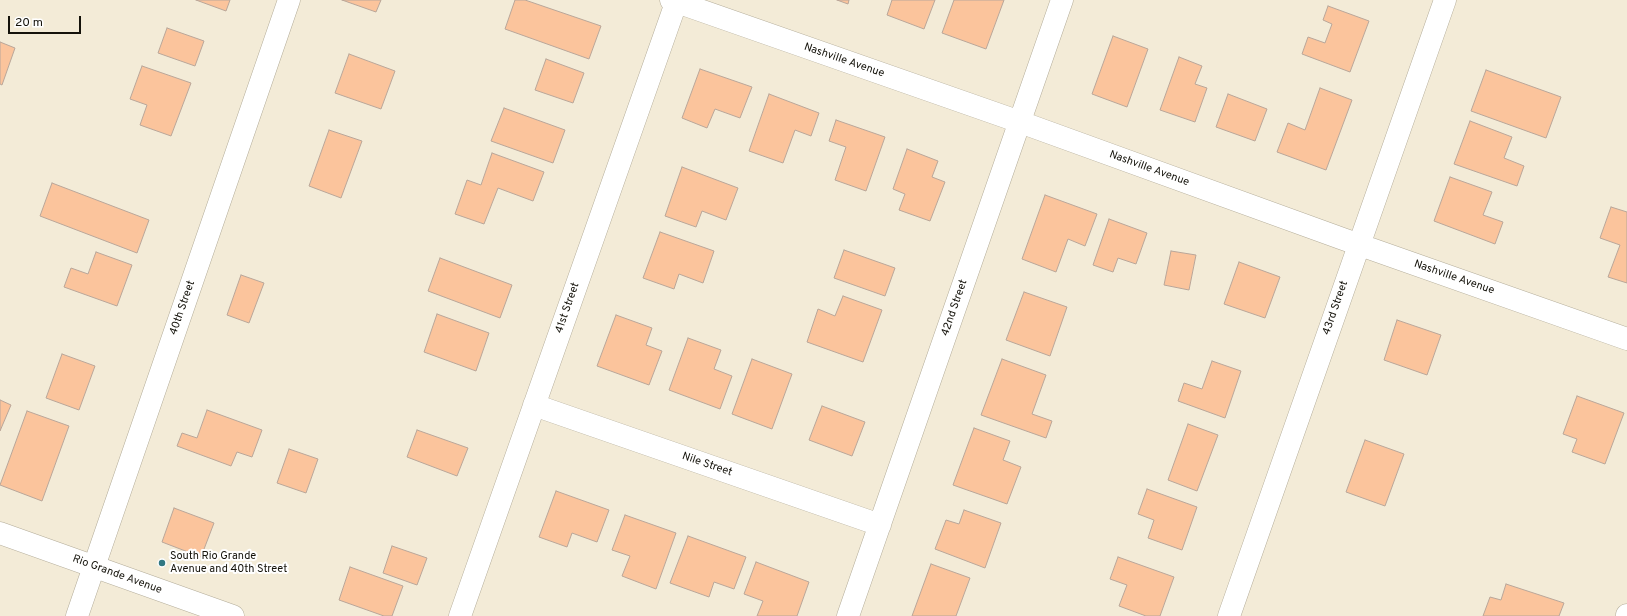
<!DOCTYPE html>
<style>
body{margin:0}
#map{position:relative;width:1627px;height:616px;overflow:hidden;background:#f3ebd7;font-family:Overpass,sans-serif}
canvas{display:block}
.scale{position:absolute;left:8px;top:16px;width:73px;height:18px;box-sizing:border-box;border:2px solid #14120a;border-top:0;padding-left:5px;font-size:12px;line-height:14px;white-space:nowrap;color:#14120a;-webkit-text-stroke:3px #fff;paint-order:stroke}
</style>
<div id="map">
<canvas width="1627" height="616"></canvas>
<div class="scale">20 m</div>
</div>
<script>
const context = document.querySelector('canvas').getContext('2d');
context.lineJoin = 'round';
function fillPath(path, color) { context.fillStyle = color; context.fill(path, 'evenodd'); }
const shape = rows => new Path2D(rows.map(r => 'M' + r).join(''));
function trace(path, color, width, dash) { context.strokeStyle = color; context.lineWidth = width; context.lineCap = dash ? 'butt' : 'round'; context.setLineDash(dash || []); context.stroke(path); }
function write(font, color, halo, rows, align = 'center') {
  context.font = font + ' Overpass,sans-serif'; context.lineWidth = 4; context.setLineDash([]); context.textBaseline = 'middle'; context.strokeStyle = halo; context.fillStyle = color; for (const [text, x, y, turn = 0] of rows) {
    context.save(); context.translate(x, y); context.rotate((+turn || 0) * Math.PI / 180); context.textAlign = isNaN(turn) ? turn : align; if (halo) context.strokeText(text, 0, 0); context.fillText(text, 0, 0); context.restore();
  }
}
const building = shape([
 [196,0,230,0,226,11,196,0],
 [342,0,381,0,376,12,342,0],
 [515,0,525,0,601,26,589,59,505,29,515,0],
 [837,0,849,0,848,4,837,0],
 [892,0,935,0,924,29,887,15,892,0],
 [954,0,1004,0,986,49,942,33,954,0],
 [1328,6,1369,21,1350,72,1302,54,1308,37,1325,43,1332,24,1323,20,1328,6],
 [167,28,204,41,195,66,158,53,167,28],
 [1113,36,1148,49,1127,107,1092,94,1113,36],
 [0,42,15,48,2,85,0,84,0,42],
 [349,54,395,71,381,109,335,93,349,54],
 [1179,57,1202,66,1195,84,1207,88,1195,122,1160,110,1179,57],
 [546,59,584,73,573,103,535,90,546,59],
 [142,66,191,83,171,136,140,125,147,105,130,99,142,66],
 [700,69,752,87,740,118,715,109,707,128,682,118,700,69],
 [1486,70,1561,97,1546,138,1471,111,1486,70],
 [1320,88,1352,100,1326,170,1277,152,1288,123,1305,130,1320,88],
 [769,94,819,113,811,136,795,130,783,163,749,151,769,94],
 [1228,94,1267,109,1255,141,1216,127,1228,94],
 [504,108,565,130,553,163,491,141,504,108],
 [836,120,885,137,866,191,835,180,846,147,829,141,836,120],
 [1470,121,1512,137,1504,158,1524,166,1517,186,1454,164,1470,121],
 [329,130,362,141,341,198,309,186,329,130],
 [907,149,938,161,932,177,945,182,930,221,899,210,905,194,893,189,907,149],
 [492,153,544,172,533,201,498,188,484,224,455,214,467,180,481,185,492,153],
 [682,167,738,188,726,220,702,211,696,227,665,216,682,167],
 [1450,177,1492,192,1483,215,1503,222,1495,244,1434,221,1450,177],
 [52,183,149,220,137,253,40,216,52,183],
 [1045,195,1097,214,1085,246,1068,239,1056,272,1022,259,1045,195],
 [1611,207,1627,212,1627,283,1608,277,1620,245,1600,238,1611,207],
 [1109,219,1147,233,1136,264,1118,258,1113,272,1093,265,1109,219],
 [660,232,714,251,703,283,679,274,674,289,643,278,660,232],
 [844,250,895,268,885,296,834,278,844,250],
 [1171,251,1196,255,1189,290,1164,285,1171,251],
 [96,252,132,265,117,306,64,287,71,268,88,274,96,252],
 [440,258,512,285,500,318,428,291,440,258],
 [1239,262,1280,277,1265,318,1224,304,1239,262],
 [241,275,264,283,249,323,227,315,241,275],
 [1024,292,1067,307,1050,356,1006,340,1024,292],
 [843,296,882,310,863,362,807,342,818,309,835,316,843,296],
 [437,314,489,333,476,371,424,352,437,314],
 [616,315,652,328,646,345,662,351,649,385,597,366,616,315],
 [1397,320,1441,335,1427,375,1384,360,1397,320],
 [688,338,721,350,714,369,732,376,720,409,669,390,688,338],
 [62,354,95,366,79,410,46,398,62,354],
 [752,359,792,374,772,429,732,414,752,359],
 [1002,359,1046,375,1032,414,1052,421,1046,438,981,415,1002,359],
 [1212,361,1241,371,1225,418,1178,401,1184,383,1202,389,1212,361],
 [1577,396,1624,413,1605,464,1572,452,1577,439,1563,434,1577,396],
 [0,400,11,405,0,431,0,400],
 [822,406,865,422,852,456,809,440,822,406],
 [207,410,262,430,252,457,237,452,231,466,177,446,182,433,197,438,207,410],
 [27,411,69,426,42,501,0,485,27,411],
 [1188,424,1218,435,1197,491,1168,480,1188,424],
 [974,428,1010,441,1003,460,1021,467,1007,504,953,485,974,428],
 [417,430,468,448,457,476,407,457,417,430],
 [1365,440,1404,454,1385,506,1346,492,1365,440],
 [289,449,318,459,306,493,277,483,289,449],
 [1147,489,1197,507,1182,550,1148,538,1154,520,1138,514,1147,489],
 [556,491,609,510,597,542,572,533,567,547,539,537,556,491],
 [174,508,214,523,201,557,162,542,174,508],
 [964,510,1001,523,985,568,935,549,946,520,959,524,964,510],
 [625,515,676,533,656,589,622,576,630,556,612,550,625,515],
 [688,536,746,557,734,589,714,582,709,597,670,583,688,536],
 [392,546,427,558,417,585,383,573,392,546],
 [1118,557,1174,577,1160,616,1146,616,1119,606,1127,585,1110,579,1118,557],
 [756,562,809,582,797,616,757,616,763,601,744,594,756,562],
 [931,564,970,578,956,616,912,616,931,564],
 [350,567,403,586,392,616,384,616,339,600,350,567],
 [1506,584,1564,603,1559,616,1483,616,1490,597,1501,600,1506,584]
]);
const minor = shape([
 [671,0,1020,122,1343,239,1627,339],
 [534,405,880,525],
 [77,616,289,0],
 [460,616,677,0],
 [848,616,1062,0],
 [1229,616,1445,0],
 [1627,616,1627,615]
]);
const tertiary = shape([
 [0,533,233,616]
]);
const markers = [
 [162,563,4,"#307782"]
];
const streetNames = [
 ["Nashville Avenue",844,61,19],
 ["Nashville Avenue",1149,169,20],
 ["Nashville Avenue",1454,278,19],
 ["40th Street",183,308,-71],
 ["41st Street",568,308,-71],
 ["42nd Street",955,308,-71],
 ["43rd Street",1336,308,-71],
 ["Nile Street",707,465,19],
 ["Rio Grande Avenue",117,575,20]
];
const poiNames = [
 ["South Rio Grande",170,557],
 ["Avenue and 40th Street",170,570]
];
fillPath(building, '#fbc49c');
trace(building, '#b9a699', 1);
trace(minor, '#b3ac99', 23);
trace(tertiary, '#b3ac99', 23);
trace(minor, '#fff', 22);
trace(tertiary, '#fff', 22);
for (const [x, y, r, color] of markers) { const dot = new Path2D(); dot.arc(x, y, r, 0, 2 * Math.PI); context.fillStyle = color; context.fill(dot); trace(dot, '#fff', 1.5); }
write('11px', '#14120a', '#fff', streetNames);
write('11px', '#14120a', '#fff', poiNames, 'left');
</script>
